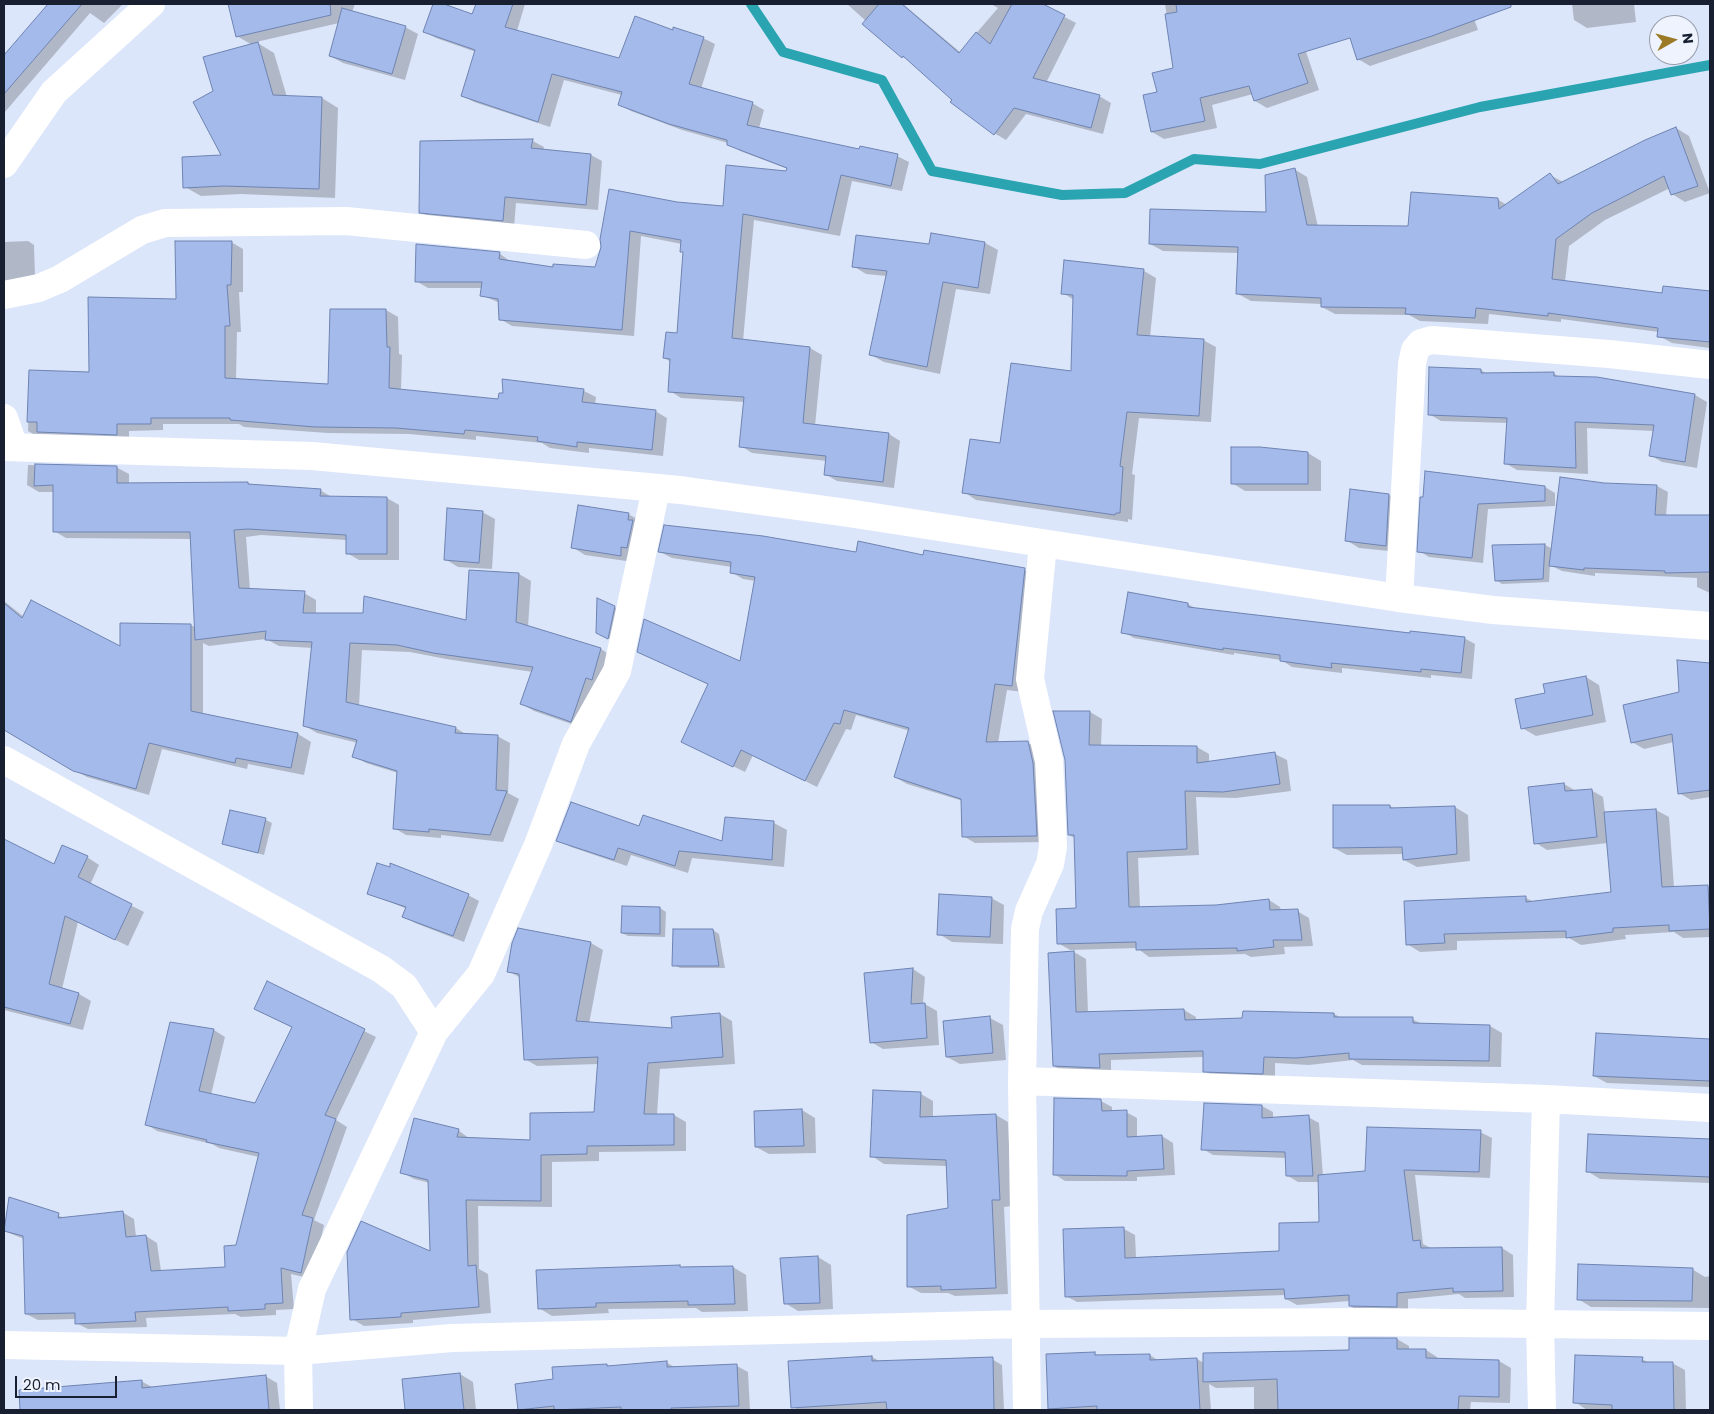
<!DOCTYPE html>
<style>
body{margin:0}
#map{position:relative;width:1714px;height:1414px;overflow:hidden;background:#dce6fa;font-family:Poppins,sans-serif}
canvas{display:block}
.frame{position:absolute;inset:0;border:5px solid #171f31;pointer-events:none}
.north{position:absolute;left:1649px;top:15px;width:50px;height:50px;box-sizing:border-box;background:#eef3fd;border:1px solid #989eab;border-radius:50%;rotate:83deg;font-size:14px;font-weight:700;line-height:20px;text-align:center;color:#171f31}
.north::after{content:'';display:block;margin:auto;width:18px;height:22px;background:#9c7a25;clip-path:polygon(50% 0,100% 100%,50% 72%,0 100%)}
.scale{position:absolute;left:15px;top:1376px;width:102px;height:22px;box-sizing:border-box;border:2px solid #171f31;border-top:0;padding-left:6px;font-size:15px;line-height:18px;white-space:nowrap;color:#171f31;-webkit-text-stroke:4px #eef3fd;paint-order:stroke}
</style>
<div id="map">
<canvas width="1714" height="1414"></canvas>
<div class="frame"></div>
<div class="north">N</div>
<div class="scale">20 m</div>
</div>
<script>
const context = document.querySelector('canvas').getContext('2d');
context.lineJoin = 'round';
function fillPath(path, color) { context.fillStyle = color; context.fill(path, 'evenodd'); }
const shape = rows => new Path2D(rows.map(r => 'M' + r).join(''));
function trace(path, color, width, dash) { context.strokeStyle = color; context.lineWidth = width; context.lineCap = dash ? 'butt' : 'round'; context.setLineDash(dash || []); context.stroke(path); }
const shadow = shape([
 [49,4,123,4,104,23,90,13,4,113,4,57],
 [230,4,355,4,352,12,405,27,418,34,405,80,343,63,330,56,339,23,256,42,274,53,287,97,322,98,338,108,335,198,241,194,201,196,185,187,223,157,214,92,252,45,237,36],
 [435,4,473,15,477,4,525,4,517,31,620,59,673,31,703,38,715,44,701,89,752,103,764,110,759,128,860,150,897,156,909,162,902,191,852,181,840,236,754,220,743,341,810,348,822,355,815,426,889,434,900,441,894,488,837,481,825,474,827,461,752,453,741,446,745,402,681,398,670,391,671,362,664,358,678,335,685,253,682,251,682,244,641,236,634,336,512,326,500,319,500,303,481,295,482,288,428,288,416,281,499,253,511,262,554,269,596,268,603,247,602,239,677,204,724,208,787,172,788,169,740,151,728,143,682,130,631,111,619,104,622,95,564,80,550,127,474,102,463,96,476,52,436,38,425,32],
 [847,4,903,4,960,52,998,8,991,4,1040,4,1076,23,1046,83,1099,96,1111,103,1103,134,1026,114,1006,140,994,133,912,63,903,57,864,24,866,21],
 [1158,4,1292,4,1300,41,1303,43,1319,90,1267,108,1255,101,1253,94,1212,105,1217,128,1164,139,1152,132,1158,93,1175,69,1165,4],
 [1356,4,1469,4,1478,30,1370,66,1358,59,1359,15],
 [1572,4,1634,4,1636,22,1587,28,1574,20],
 [1676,128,1689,136,1710,193,1685,202,1672,194,1670,188,1605,220,1569,246,1565,282,1663,294,1664,287,1710,292,1710,348,1672,343,1659,336,1659,332,1561,319,1561,322,1489,314,1488,324,1420,321,1409,315,1335,314,1322,307,1322,304,1251,301,1238,294,1239,253,1163,251,1150,244,1268,213,1294,169,1307,177,1318,227,1409,228,1497,199,1507,205,1550,175,1563,182],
 [533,141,544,147,543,151,591,155,602,161,598,210,516,203,514,227,431,218,420,212,421,143],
 [28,241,34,245,35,277,4,281,4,242],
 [231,242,243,249,243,292,239,292,241,332,237,332,236,380,329,386,332,310,386,310,398,317,399,354,402,355,401,391,499,401,584,391,596,397,595,405,655,411,667,418,663,456,589,448,589,453,550,448,542,443,476,436,476,440,409,434,328,433,244,427,239,424,163,424,163,430,129,431,129,441,40,438,28,431,30,372,91,374,177,301],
 [985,243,998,250,990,294,956,289,940,374,884,362,871,355,887,276,866,274,853,266,930,245],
 [1144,271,1156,278,1150,337,1203,340,1216,347,1211,422,1139,418,1132,474,1135,475,1132,520,1128,519,1128,522,976,500,964,492,1001,444,1072,373,1074,300,1063,293],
 [1481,370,1487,374,1553,373,1561,378,1695,395,1707,402,1697,468,1662,462,1650,455,1654,431,1587,428,1588,474,1517,470,1505,463,1508,423,1441,421,1429,414],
 [1308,453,1321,461,1321,491,1245,491,1232,483],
 [28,465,116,467,129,474,129,484,248,483,253,486,320,490,333,498,387,498,399,505,399,560,359,560,347,553,347,540,261,535,246,537,250,590,304,593,316,600,316,615,467,621,519,574,531,581,528,627,601,649,613,657,583,728,534,711,522,704,533,672,446,659,410,652,362,650,359,706,456,728,467,735,497,736,510,743,508,793,519,799,503,842,441,835,441,838,406,835,394,828,398,773,366,763,354,756,358,743,317,733,305,726,313,648,279,646,266,639,209,646,203,643,203,714,298,734,311,742,304,775,248,764,247,769,162,749,149,795,87,777,4,730,4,601,24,617,121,648,191,625,196,628,191,539,66,538,54,531,55,492,39,492,27,485],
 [1604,484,1657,486,1668,492,1666,516,1710,516,1710,593,1697,587,1697,578,1595,573,1595,576,1562,571,1550,565,1549,582,1502,584,1496,580,1494,546,1545,545,1553,549],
 [1545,487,1555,493,1555,506,1488,509,1483,563,1429,557,1419,551,1421,498],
 [1389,495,1402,502,1399,552,1359,548,1346,540],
 [482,512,495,519,492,569,458,567,445,559],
 [628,514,641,521,633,562,585,555,572,547],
 [660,552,857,553,924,557,1025,570,1036,576,1023,692,1007,690,998,743,1028,743,1040,749,1048,842,975,843,963,836,963,801,907,784,895,777,910,731,856,715,851,730,846,729,817,787,753,755,745,772,683,742,709,685,638,651,741,663,755,581,743,579,731,572,732,567,672,558],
 [1188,604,1198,610,1411,634,1464,638,1475,644,1472,679,1431,675,1431,678,1342,668,1342,673,1292,667,1281,660,1234,653,1234,655,1134,638,1123,632],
 [614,607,621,611,614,641,604,636],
 [1679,661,1710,664,1710,797,1691,800,1679,793,1674,742,1644,749,1632,742,1681,693],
 [1586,677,1599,685,1606,722,1536,736,1522,728,1546,694],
 [1090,712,1102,719,1101,746,1197,747,1209,754,1209,763,1275,754,1287,760,1291,791,1236,798,1196,797,1199,855,1138,858,1140,908,1216,906,1269,900,1280,907,1281,911,1297,911,1309,918,1313,946,1284,947,1285,954,1251,957,1245,954,1149,957,1137,948,1070,950,1058,943,1078,909,1075,838,1069,835],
 [1564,784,1576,791,1591,790,1603,797,1605,813,1656,810,1669,817,1674,887,1710,887,1710,937,1683,938,1674,932,1625,935,1626,939,1581,945,1569,938,1457,941,1457,950,1420,952,1407,944,1526,898,1534,902,1612,893,1608,843,1547,850,1536,843],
 [1390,806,1396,809,1455,807,1468,815,1470,861,1417,867,1404,860,1404,854,1347,855,1334,848],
 [266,820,272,823,264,855,224,844],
 [774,823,787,830,784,867,692,858,688,873,631,855,627,866,571,847,558,840,640,828,724,843],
 [4,840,54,866,87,857,99,865,90,885,144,912,128,946,78,922,62,989,79,994,91,1001,83,1030,4,1010,4,921,16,883,4,877],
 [368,893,468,895,479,901,464,942,415,923,404,916,407,909],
 [991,898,1004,905,1003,944,952,942,939,934],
 [660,908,666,912,665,937,628,936,622,933],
 [713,930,719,934,725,968,680,968,674,965],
 [591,943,603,950,589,1024,674,1029,720,1014,732,1021,735,1064,660,1069,657,1115,674,1115,686,1122,686,1151,599,1152,599,1161,552,1162,552,1207,478,1206,479,1269,488,1274,491,1313,413,1320,413,1323,364,1326,352,1319,432,1253,430,1183,414,1179,401,1172,458,1130,470,1139,532,1142,595,1113,598,1064,537,1066,525,1059,521,978,508,971],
 [1074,952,1086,959,1088,1013,1184,1010,1196,1017,1196,1020,1334,1014,1342,1018,1412,1019,1422,1024,1490,1026,1502,1033,1501,1067,1362,1065,1353,1060,1309,1065,1275,1063,1275,1080,1216,1078,1205,1071,1204,1057,1111,1060,1111,1074,1066,1073,1054,1066],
 [913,969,925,977,923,1003,937,1011,939,1045,883,1049,871,1042,866,974],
 [268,983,376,1037,336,1120,347,1127,314,1220,324,1225,312,1279,291,1274,294,1309,276,1310,276,1315,241,1317,235,1314,146,1318,147,1327,88,1329,76,1323,76,1319,38,1320,26,1314,24,1239,4,1231,10,1199,65,1218,122,1212,134,1219,136,1237,146,1236,157,1243,161,1271,226,1268,237,1246,259,1157,219,1148,212,1144,157,1131,146,1124,171,1023,214,1030,225,1037,211,1095,256,1104,293,1028,267,1015],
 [990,1018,1003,1025,1006,1060,960,1064,947,1057],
 [1597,1034,1710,1040,1710,1087,1607,1083,1594,1076],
 [874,1092,921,1094,933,1101,933,1118,996,1115,1008,1122,1012,1206,1004,1207,1008,1294,955,1296,948,1293,921,1293,908,1286,950,1209,947,1166,884,1164,872,1156],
 [1101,1101,1112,1107,1112,1112,1126,1112,1137,1118,1137,1137,1162,1136,1173,1143,1175,1175,1137,1177,1137,1181,1065,1181,1054,1174],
 [1205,1104,1262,1106,1273,1112,1273,1119,1308,1117,1319,1123,1323,1176,1366,1173,1480,1132,1492,1138,1490,1178,1415,1175,1423,1244,1431,1248,1502,1248,1513,1255,1514,1297,1465,1298,1459,1294,1408,1299,1408,1313,1361,1312,1350,1306,1350,1301,1297,1305,1286,1299,1286,1295,1077,1302,1066,1296,1065,1230,1124,1229,1135,1235,1136,1258,1280,1252,1320,1223,1320,1182,1298,1182,1288,1176,1286,1158,1213,1155,1203,1149],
 [802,1110,815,1118,816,1153,769,1154,756,1147],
 [1589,1135,1710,1140,1710,1183,1600,1179,1587,1171],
 [818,1257,831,1265,833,1309,798,1311,785,1303],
 [733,1267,746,1275,748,1311,702,1312,696,1308,608,1309,609,1313,552,1316,539,1308,621,1268],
 [1692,1269,1705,1277,1710,1276,1710,1308,1591,1307,1578,1299],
 [1397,1339,1409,1346,1409,1350,1426,1350,1437,1357,1437,1360,1499,1361,1511,1368,1510,1403,1471,1402,1470,1410,1254,1410,1254,1387,1216,1388,1209,1384,1211,1410,1053,1410,1049,1408,1094,1353,1100,1356,1150,1355,1159,1361,1197,1359,1204,1363,1350,1351],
 [872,1357,881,1362,990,1358,1002,1365,1004,1410,798,1410,793,1407],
 [1642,1359,1651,1364,1672,1363,1685,1370,1686,1410,1587,1410,1575,1402],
 [666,1362,676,1368,737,1366,748,1372,750,1410,519,1409,554,1381,607,1365,610,1367],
 [460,1374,473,1382,476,1410,407,1410,403,1380],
 [265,1376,277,1383,280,1410,43,1410,41,1390,141,1381,154,1388]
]);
const stream = shape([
 [751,4,783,52,882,80,932,171,1062,195,1125,193,1194,159,1260,164,1480,107,1710,65]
]);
const building = shape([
 [48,4,82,4,4,94,4,55,48,4],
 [228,4,330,4,331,15,236,37,228,4],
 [433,4,444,4,472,14,476,4,513,4,505,27,619,58,635,16,673,30,673,27,704,37,689,84,753,102,747,125,859,149,860,146,898,154,891,186,841,175,828,230,743,214,732,338,810,347,803,423,889,433,883,482,824,475,826,456,739,447,744,397,668,392,670,359,663,358,666,332,677,333,683,252,680,252,681,240,630,231,622,330,499,320,498,299,480,296,482,282,415,282,416,244,500,252,499,259,553,267,553,264,595,267,601,247,600,239,609,189,677,202,723,206,726,165,786,171,787,168,727,145,727,140,669,124,618,105,622,92,552,74,538,122,461,96,475,50,423,32,433,4],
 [879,4,902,4,959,53,976,32,990,44,1012,4,1043,4,1065,15,1033,78,1100,95,1091,128,1014,108,994,135,950,102,952,100,903,56,902,58,862,24,879,4],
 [1176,4,1511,4,1511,7,1432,36,1357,60,1350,38,1298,54,1308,83,1254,101,1249,86,1200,98,1205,121,1151,132,1143,95,1157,92,1152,73,1173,68,1165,14,1177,12,1176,4],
 [342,8,406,26,392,74,329,56,342,8],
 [258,42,273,95,322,97,319,189,224,186,183,188,182,157,221,155,193,102,213,91,203,57,258,42],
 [1676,127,1698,186,1671,195,1664,176,1592,213,1556,239,1552,279,1662,293,1663,286,1710,291,1710,342,1657,337,1658,328,1548,313,1548,316,1476,308,1475,318,1405,314,1406,308,1321,307,1321,298,1236,294,1238,247,1149,244,1150,209,1266,212,1265,175,1295,168,1307,225,1408,226,1411,192,1498,198,1499,209,1550,173,1558,184,1645,140,1676,127],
 [533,139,531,148,591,154,586,205,505,197,503,221,419,213,420,141,533,139],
 [931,233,985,242,978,288,943,282,927,367,869,355,887,271,852,267,856,235,929,244,931,233],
 [175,241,232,241,231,285,227,285,230,326,225,326,225,378,328,384,330,309,386,309,387,347,390,347,389,388,498,399,499,393,503,393,502,379,584,389,582,402,656,410,652,450,577,442,577,447,537,441,538,437,465,430,464,434,396,428,315,427,230,420,230,418,151,418,151,424,117,424,117,435,37,432,37,422,27,422,29,370,89,372,88,297,176,299,175,241],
 [1064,260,1144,269,1137,335,1204,339,1199,416,1127,412,1120,466,1123,467,1120,513,1116,513,1115,515,962,493,970,439,1000,443,1011,363,1071,371,1073,295,1061,294,1064,260],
 [1429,367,1481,369,1481,373,1554,372,1554,376,1597,377,1695,394,1685,462,1649,456,1654,425,1575,422,1576,468,1504,464,1507,418,1428,415,1429,367],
 [1231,447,1260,447,1308,452,1308,484,1231,484,1231,447],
 [35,464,117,466,117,483,248,482,248,484,321,489,320,496,387,497,387,554,346,554,346,535,248,529,234,530,239,588,305,591,303,613,363,613,364,596,466,620,469,570,519,573,516,622,601,648,592,680,586,678,571,722,520,704,533,667,433,653,397,645,350,643,346,702,456,727,455,733,498,735,496,790,507,791,490,835,429,829,429,832,393,829,397,771,352,757,357,740,303,726,312,642,265,640,266,631,195,640,190,532,53,532,53,485,34,486,35,464],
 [1425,471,1545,486,1545,501,1478,504,1472,558,1417,552,1420,497,1423,497,1425,471],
 [1560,477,1604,483,1657,485,1655,515,1710,515,1710,572,1665,573,1665,571,1584,568,1584,570,1549,566,1560,477],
 [1350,489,1389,494,1386,546,1345,541,1350,489],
 [578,505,629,513,628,520,633,520,627,548,621,547,621,556,571,548,578,505],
 [447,508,483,511,479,563,444,560,447,508],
 [664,525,763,536,856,552,858,541,923,555,924,550,1025,568,1012,686,995,684,986,742,1028,741,1033,763,1037,836,962,837,961,799,894,777,909,728,844,710,840,724,834,723,805,781,741,750,733,767,681,742,708,684,637,652,644,619,740,661,755,577,730,573,731,562,658,552,664,525],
 [1545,544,1543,579,1495,581,1492,545,1545,544],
 [1128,592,1188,603,1188,607,1410,633,1410,631,1465,637,1461,673,1421,669,1421,672,1331,663,1332,668,1280,661,1280,655,1223,648,1223,650,1121,633,1128,592],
 [597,598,615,606,608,639,596,633,597,598],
 [31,600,120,646,120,623,191,624,191,711,298,733,291,768,236,758,235,763,149,743,136,789,73,771,4,730,4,603,22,618,31,600],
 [1677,660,1710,663,1710,790,1678,794,1672,734,1631,743,1623,705,1679,692,1677,660],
 [1586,676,1593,715,1521,729,1515,699,1545,693,1543,684,1586,676],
 [1053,711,1090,711,1089,745,1197,746,1197,763,1275,752,1280,784,1223,792,1185,791,1187,849,1127,852,1129,907,1216,905,1269,899,1270,910,1298,909,1302,940,1273,940,1274,947,1237,951,1237,948,1136,950,1136,942,1057,944,1056,909,1076,908,1074,835,1068,835,1065,760,1053,711],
 [1564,783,1565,791,1592,789,1597,837,1534,844,1528,787,1564,783],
 [571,802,639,826,643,815,722,841,725,817,774,821,772,860,679,851,675,866,618,848,614,860,556,841,571,802],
 [1333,805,1390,805,1390,808,1455,806,1457,854,1403,860,1402,847,1333,848,1333,805],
 [1656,809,1662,887,1708,885,1710,929,1669,931,1669,925,1613,928,1613,932,1566,938,1566,931,1444,934,1445,943,1406,945,1404,901,1526,896,1526,902,1611,892,1604,812,1656,809],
 [230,810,266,818,258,853,222,844,230,810],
 [4,839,54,864,62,845,88,856,78,877,132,904,115,940,65,916,49,984,79,993,70,1024,4,1007,4,839],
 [377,863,390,867,390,863,469,894,453,936,402,917,406,907,367,894,377,863],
 [939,894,992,897,990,937,937,935,939,894],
 [622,906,660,907,660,934,621,933,622,906],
 [518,928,591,942,576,1021,672,1028,671,1017,720,1013,723,1057,648,1063,644,1114,674,1114,674,1145,587,1146,587,1154,541,1155,541,1201,466,1200,468,1266,476,1265,479,1307,401,1313,401,1317,350,1320,347,1252,361,1221,430,1251,428,1180,400,1173,414,1118,459,1129,457,1137,530,1140,530,1113,594,1112,598,1057,524,1060,519,974,507,972,512,943,518,928],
 [673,929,713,929,719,966,672,966,673,929],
 [1074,951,1076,1012,1184,1009,1185,1020,1242,1018,1243,1011,1334,1013,1334,1017,1413,1017,1413,1023,1490,1025,1489,1061,1349,1059,1349,1053,1296,1058,1264,1057,1263,1074,1203,1072,1203,1051,1099,1054,1100,1068,1053,1066,1048,953,1074,951],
 [913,968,911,1004,925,1003,927,1038,870,1043,864,973,913,968],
 [267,981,365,1029,325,1115,336,1119,302,1215,313,1218,301,1273,281,1268,283,1303,265,1304,265,1309,228,1311,228,1307,135,1312,136,1321,75,1324,75,1313,25,1314,23,1236,4,1231,9,1197,59,1213,58,1218,123,1211,126,1237,146,1235,151,1271,225,1267,224,1246,236,1245,259,1153,206,1142,207,1140,145,1125,170,1022,214,1029,199,1091,255,1103,292,1027,254,1009,267,981],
 [990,1016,993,1053,946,1057,943,1021,990,1016],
 [1596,1033,1710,1039,1710,1081,1593,1076,1596,1033],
 [873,1090,921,1092,920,1117,996,1114,1000,1200,992,1200,996,1288,941,1290,941,1286,907,1287,907,1215,948,1208,946,1160,870,1157,873,1090],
 [1054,1098,1101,1099,1102,1111,1127,1110,1127,1137,1162,1135,1164,1169,1127,1171,1127,1176,1053,1175,1054,1098],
 [1204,1103,1262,1105,1262,1118,1309,1115,1313,1176,1286,1176,1285,1152,1201,1150,1204,1103],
 [802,1109,804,1146,755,1147,754,1111,802,1109],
 [1367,1127,1481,1130,1479,1172,1404,1170,1413,1241,1420,1240,1421,1248,1502,1247,1503,1291,1453,1292,1453,1288,1397,1293,1397,1307,1349,1306,1349,1295,1285,1299,1284,1289,1065,1297,1063,1229,1124,1227,1125,1258,1279,1251,1279,1223,1319,1222,1318,1175,1365,1171,1367,1127],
 [1588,1134,1710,1139,1710,1177,1586,1172,1588,1134],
 [818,1256,820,1303,784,1304,780,1258,818,1256],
 [1578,1264,1693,1268,1692,1301,1577,1300,1578,1264],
 [680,1265,680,1267,733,1266,735,1304,688,1305,688,1301,596,1303,596,1307,538,1309,536,1270,680,1265],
 [1349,1338,1397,1338,1397,1349,1426,1349,1426,1358,1499,1360,1499,1397,1459,1396,1458,1410,1278,1410,1277,1379,1203,1382,1203,1353,1349,1350,1349,1338],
 [1095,1352,1095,1355,1150,1354,1150,1360,1197,1358,1200,1410,1097,1410,1097,1406,1048,1409,1046,1354,1095,1352],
 [1575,1355,1643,1357,1642,1362,1673,1362,1674,1410,1612,1410,1612,1405,1573,1403,1575,1355],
 [872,1356,872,1361,993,1357,994,1410,887,1410,886,1402,791,1408,788,1361,872,1356],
 [667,1361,667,1367,737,1364,739,1406,671,1408,672,1410,621,1410,621,1407,554,1410,554,1406,518,1410,515,1384,553,1379,552,1367,607,1364,607,1366,667,1361],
 [460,1373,464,1410,405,1410,402,1379,460,1373],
 [266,1375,269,1410,20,1410,19,1390,142,1380,142,1388,266,1375]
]);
const street = shape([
 [4,164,54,92,151,4],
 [4,295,39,288,60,279,142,230,165,223,346,221,586,245],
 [4,418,14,447],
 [1399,598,1412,364,1415,350,1421,343,1432,340,1609,354,1710,365],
 [4,760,381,969,404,986,434,1032,312,1289,298,1351,299,1410],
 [434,1032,481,974,538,845,576,744,617,671,656,489],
 [1022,1081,1546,1099,1710,1108],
 [4,1345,298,1351,452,1338,1025,1324,1369,1322,1710,1326],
 [1027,1410,1022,1081,1025,929,1029,911,1050,864,1053,847,1049,761,1030,679,1043,544],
 [1542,1410,1540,1324,1546,1099]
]);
const secondary = shape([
 [4,447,312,456,680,490,848,513,1399,598,1493,610,1710,626]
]);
fillPath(shadow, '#0003');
trace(stream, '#2ba4b1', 10);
fillPath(building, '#a4baeb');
trace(building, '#6e83b1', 1);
trace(street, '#fff', 28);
trace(secondary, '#fff', 28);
</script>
